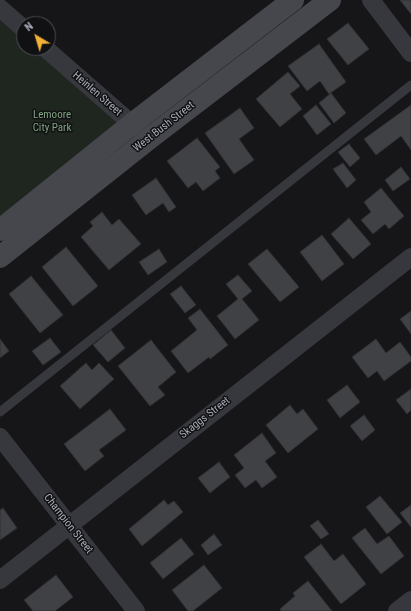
<!DOCTYPE html>
<style>
body{margin:0}
#map{position:relative;width:411px;height:611px;overflow:hidden;background:#161618;font-family:"Roboto Condensed",sans-serif}
canvas{display:block}
.north{position:absolute;left:16px;top:16px;width:40px;height:40px;box-sizing:border-box;background:#111113;border:1px solid #4d4f55;border-radius:50%;rotate:322deg;font-size:11px;font-weight:700;line-height:16px;text-align:center;color:#a8adb8}
.north::after{content:'';display:block;margin:auto;width:14px;height:18px;background:#f2b134;clip-path:polygon(50% 0,100% 100%,50% 72%,0 100%)}
</style>
<div id="map">
<canvas width="411" height="611"></canvas>
<div class="north">N</div>
</div>
<script>
const context = document.querySelector('canvas').getContext('2d');
context.lineJoin = 'round';
function fillPath(path, color) { context.fillStyle = color; context.fill(path, 'evenodd'); }
const shape = rows => new Path2D(rows.map(r => 'M' + r).join(''));
function trace(path, color, width, dash) { context.strokeStyle = color; context.lineWidth = width; context.lineCap = dash ? 'butt' : 'round'; context.setLineDash(dash || []); context.stroke(path); }
function write(font, color, halo, rows, align = 'center') {
  context.font = font + ' "Roboto Condensed",sans-serif'; context.lineWidth = 3; context.setLineDash([]); context.textBaseline = 'middle'; context.strokeStyle = halo; context.fillStyle = color; for (const [text, x, y, turn = 0] of rows) {
    context.save(); context.translate(x, y); context.rotate((+turn || 0) * Math.PI / 180); context.textAlign = isNaN(turn) ? turn : align; if (halo) context.strokeText(text, 0, 0); context.fillText(text, 0, 0); context.restore();
  }
}
const green = shape([
 [0,8,24,29,24,48,45,48,132,124,0,229]
]);
const building = shape([
 [400,0,411,0,411,14,400,0],
 [348,23,369,49,348,65,327,39,348,23],
 [319,44,346,82,329,94,320,81,307,91,288,66,319,44],
 [288,72,300,86,290,94,302,109,280,127,256,99,288,72],
 [331,93,346,113,334,123,319,103,331,93],
 [316,105,331,124,317,135,303,116,316,105],
 [411,105,411,150,401,136,376,155,364,139,411,105],
 [240,108,254,128,239,139,254,160,234,174,205,133,240,108],
 [197,138,220,167,215,171,220,178,203,191,196,182,188,188,167,161,197,138],
 [349,144,360,158,350,167,338,152,349,144],
 [343,163,356,180,347,188,333,169,343,163],
 [401,167,410,179,393,191,385,180,401,167],
 [156,178,176,207,169,212,163,203,146,215,132,195,156,178],
 [381,188,404,216,389,229,385,224,373,234,361,220,371,212,364,202,381,188],
 [102,212,112,225,119,219,141,244,109,270,81,237,93,226,90,222,102,212],
 [349,218,371,244,353,259,331,234,349,218],
 [322,235,344,264,322,281,300,252,322,235],
 [66,247,98,286,73,306,42,267,66,247],
 [159,249,167,262,148,275,139,262,159,249],
 [267,249,299,287,280,302,248,264,267,249],
 [238,275,252,291,242,299,259,320,235,339,217,316,238,299,226,284,238,275],
 [31,276,63,315,40,333,9,294,31,276],
 [181,286,196,305,185,313,170,294,181,286],
 [200,309,228,345,210,359,209,357,188,373,171,351,197,330,188,318,200,309],
 [411,311,411,334,400,319,411,311],
 [111,330,125,348,108,362,93,345,111,330],
 [50,338,61,352,43,365,32,351,50,338],
 [0,339,9,351,0,358,0,339],
 [376,339,386,353,400,342,411,357,411,361,384,381,377,371,368,378,352,357,376,339],
 [151,340,176,372,158,387,165,395,150,406,118,366,151,340],
 [86,363,92,370,99,363,114,379,80,409,60,386,86,363],
 [347,385,360,402,340,418,327,400,347,385],
 [411,389,411,410,407,414,396,400,411,389],
 [290,405,297,414,303,409,318,429,288,453,266,425,290,405],
 [110,409,126,430,99,450,104,456,85,471,64,444,110,409],
 [364,415,375,430,362,441,350,426,364,415],
 [262,433,276,453,265,461,277,477,262,488,256,480,245,488,235,475,244,468,234,455,262,433],
 [219,462,230,477,210,493,198,478,219,462],
 [380,496,402,522,387,534,366,507,380,496],
 [164,500,168,505,174,501,183,512,142,546,129,529,164,500],
 [411,505,411,527,400,513,411,505],
 [3,508,17,528,0,540,0,510,3,508],
 [318,520,329,534,321,539,310,526,318,520],
 [365,528,377,544,389,536,404,556,381,574,352,538,365,528],
 [214,534,222,545,208,555,201,545,214,534],
 [181,538,194,554,163,579,150,563,181,538],
 [321,544,334,561,343,554,366,584,341,604,304,557,321,544],
 [204,565,222,588,193,611,188,611,172,590,204,565],
 [56,575,73,597,55,611,33,611,24,600,56,575],
 [308,581,332,611,281,611,280,609,295,596,293,593,308,581]
]);
const lane = shape([
 [0,412,411,85]
]);
const street = shape([
 [371,0,411,53],
 [0,8,24,29],
 [45,48,132,124,143,132],
 [0,437,136,611],
 [0,580,411,257],
 [397,611,411,600]
]);
const secondary = shape([
 [0,230,132,124,293,0],
 [0,257,150,138,330,0]
]);
const streetNames = [
 ["Heinlen Street",97,94,41],
 ["West Bush Street",164,127,-38],
 ["Skaggs Street",205,418,-38],
 ["Champion Street",68,524,52]
];
const parkNames = [
 ["Lemoore",52,115],
 ["City Park",52,128]
];
fillPath(green, '#1e261f');
fillPath(building, '#404145');
trace(building, '#303034', 1);
trace(lane, '#37383d', 9);
trace(street, '#37383d', 18);
trace(secondary, '#45474d', 22);
write('11px', '#a8adb8', '#111113', streetNames);
write('11px', '#7fa381', '#111113', parkNames);
</script>
